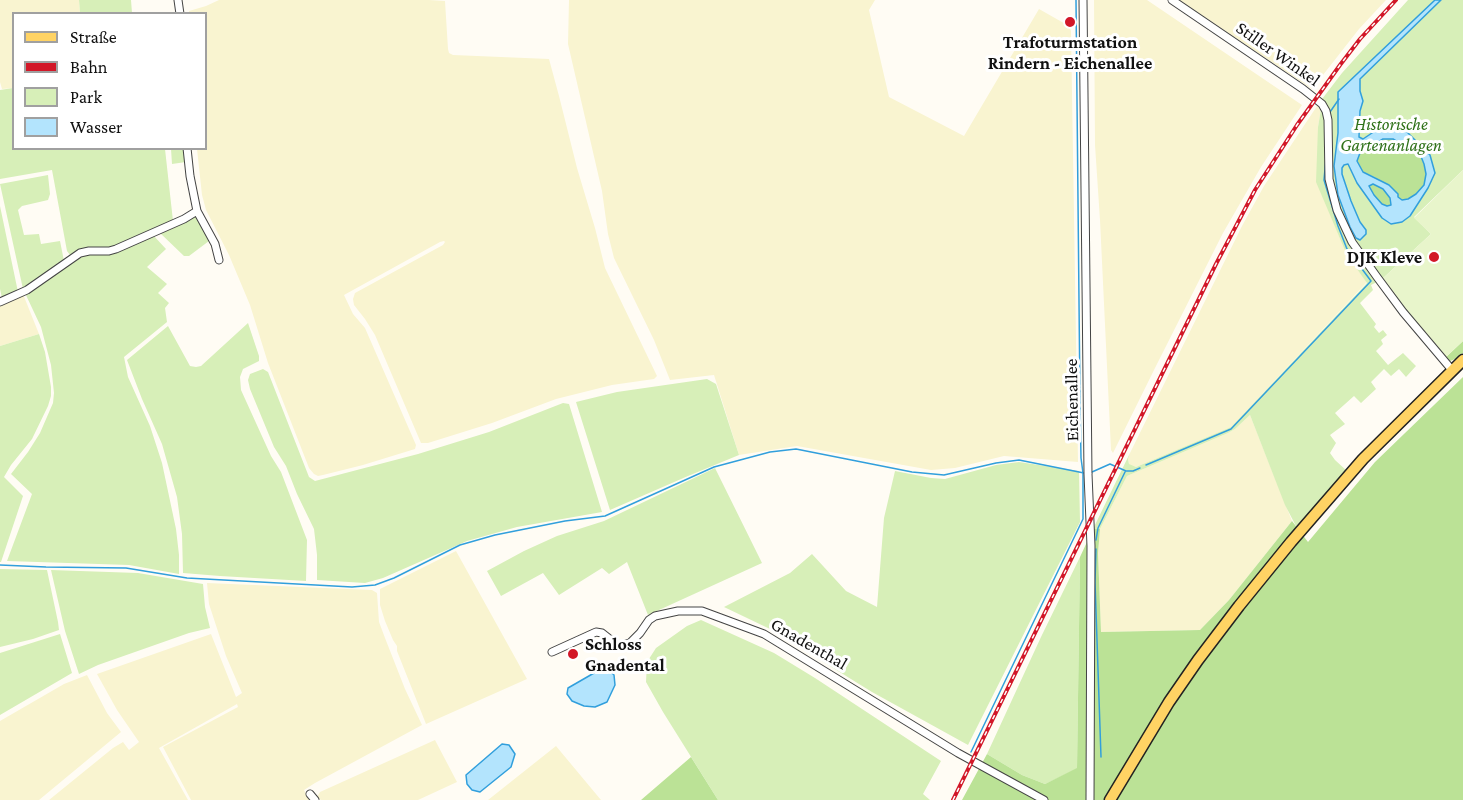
<!DOCTYPE html>
<meta charset="utf-8">
<style>
body{margin:0}
#map{position:relative;width:1463px;height:800px;overflow:hidden;background:#fffcf4;font-family:"Crimson Pro",serif}
canvas{display:block}
.legend{position:absolute;left:12px;top:12px;width:195px;height:138px;box-sizing:border-box;background:#fff;border:2px solid #a0a0a0;margin:0;padding:8px 10px;list-style:none;font-size:18px;color:#111}
.legend li{display:flex;align-items:center;gap:12px;height:30px}
.legend b{width:30px;border:2px solid #a0a0a0}
</style>
<div id="map">
<canvas width="1463" height="800"></canvas>
<ul class="legend">
<li><b style="height:8px;background:#ffd364"></b>Straße</li>
<li><b style="height:8px;background:#d21728"></b>Bahn</li>
<li><b style="height:16px;background:#d7efb8"></b>Park</li>
<li><b style="height:16px;background:#b3e4fd"></b>Wasser</li>
</ul>
</div>
<script>
const context = document.querySelector('canvas').getContext('2d');
context.lineJoin = 'round';
function fillPath(path, color) { context.fillStyle = color; context.fill(path, 'evenodd'); }
const shape = rows => new Path2D(rows.map(r => 'M' + r).join(''));
function trace(path, color, width, dash) { context.strokeStyle = color; context.lineWidth = width; context.lineCap = dash ? 'butt' : 'round'; context.setLineDash(dash || []); context.stroke(path); }
function write(font, color, halo, rows, align = 'center') {
  context.font = font + ' "Crimson Pro",serif'; context.lineWidth = 6; context.setLineDash([]); context.textBaseline = 'middle'; context.strokeStyle = halo; context.fillStyle = color; for (const [text, x, y, turn = 0] of rows) {
    context.save(); context.translate(x, y); context.rotate((+turn || 0) * Math.PI / 180); context.textAlign = isNaN(turn) ? turn : align; if (halo) context.strokeText(text, 0, 0); context.fillText(text, 0, 0); context.restore();
  }
}
const farmland = shape([
 [0,0,79,0,80,13,14,14,13,88,2,89,0,82],
 [219,0,429,0,445,1,448,49,449,53,453,55,549,59,559,96,577,168,595,228,605,268,657,376,654,379,612,385,556,399,492,423,428,443,421,443,375,335,365,319,354,305,353,299,355,293,443,245,445,242,444,241,440,242,344,295,353,314,365,328,416,445,415,449,363,465,323,475,318,476,314,474,309,468,268,363,250,305,229,255,206,210,202,195,197,149,206,148,206,14,189,13,189,11,206,6],
 [569,0,875,0,869,10,889,97,964,136,1039,9,1069,26,1071,31,1078,462,1004,456,955,468,931,470,797,446,739,455,714,375,670,380,654,340,614,258,608,234,602,191,568,44],
 [1094,0,1147,0,1302,105,1261,167,1223,233,1155,368,1113,453,1111,450,1100,220,1095,145],
 [1179,0,1386,0,1359,29,1312,89],
 [1319,103,1321,109,1318,127,1347,255,1367,282,1231,427,1136,467,1131,466,1129,464,1128,459,1130,453,1242,226,1264,186],
 [23,294,39,334,0,346,0,304],
 [1250,415,1292,521,1229,600,1200,630,1101,632,1098,553,1100,529,1127,476,1228,433,1235,429],
 [456,551,527,679,426,724,397,651,397,646,393,640,385,621,380,605,380,589],
 [207,583,372,590,377,593,379,622,385,638,405,689,422,725,315,783,304,790,309,800,191,800,163,747,238,707,237,704,159,748,188,800,49,800,113,748,123,742,129,750,139,742,117,710,97,674,211,634,236,697,242,693,226,656,209,604],
 [87,675,107,713,121,732,39,800,0,800,0,721,64,684],
 [435,740,457,782,418,800,321,800,317,797,320,792],
 [556,746,601,800,488,800]
]);
const green = shape([
 [79,0,131,0,132,13,80,13],
 [1408,0,1463,0,1463,170,1414,217,1431,234,1381,280,1371,285,1373,290,1360,303,1376,324,1374,327,1379,333,1383,330,1387,335,1381,340,1383,344,1376,351,1388,365,1403,353,1416,366,1406,377,1399,369,1391,376,1384,369,1371,382,1376,389,1361,403,1354,396,1335,413,1345,424,1330,435,1336,443,1330,453,1335,460,1347,471,1297,528,1285,505,1250,415,1235,429,1228,433,1127,476,1100,529,1093,529,1130,453,1128,459,1129,464,1136,467,1231,427,1367,283,1347,255,1316,182,1318,127,1321,109,1319,103,1342,73],
 [13,88,14,148,165,149,173,221,115,249,70,255,67,251,52,170,0,179,0,90],
 [171,149,185,149,186,162,172,164],
 [48,175,50,194,48,200,22,206,18,210,24,235,39,234,41,244,60,241,64,261,23,289,0,184],
 [0,206,18,292,2,298,0,289],
 [195,214,209,241,189,256,184,256,159,232],
 [153,235,166,249,147,267,167,284,158,293,169,303,165,308,167,322,124,357,128,377,150,426,162,463,176,529,179,555,179,574,129,565,7,561,32,494,11,474,28,452,40,433,53,403,54,393,51,365,41,327,25,293,81,255,104,254],
 [248,323,259,356,259,361,243,369,240,377,241,390,271,456,281,472,307,540,306,581,220,576,183,573,182,534,177,497,162,444,142,399,127,360,168,326,190,366,196,367,201,366],
 [39,334,45,352,51,387,51,396,48,406,32,439,11,465,4,477,23,496,1,562,0,562,0,346],
 [263,369,268,372,309,477,315,481,418,454,489,432,563,403,569,404,602,512,517,527,467,541,383,578,365,583,317,580,317,555,314,529,297,494,286,466,274,447,250,389,248,380,250,374],
 [707,379,716,384,739,455,688,476,610,510,576,402,617,392],
 [1019,462,1079,471,1080,522,968,745,872,692,770,629,724,607,790,573,812,554,846,591,877,607,884,518,895,471,931,478,945,479,996,465],
 [715,468,762,563,648,615,627,562,609,574,602,568,559,595,543,573,501,596,487,571,524,551,557,536,604,521],
 [1080,557,1077,769,1045,784,1022,775,987,754,1041,637],
 [0,569,47,570,58,622,59,630,33,639,0,647],
 [51,570,138,573,203,584,205,607,210,628,189,633,98,665,79,674,65,631],
 [701,620,774,653,815,678,941,761,923,794,930,800,718,800,663,712,646,682,647,662,656,648,687,626],
 [60,634,72,673,0,715,0,653]
]);
const forest = shape([
 [1383,139,1393,139,1401,144,1418,149,1424,165,1426,174,1424,185,1416,194,1408,199,1402,200,1375,177,1363,172,1357,161,1360,153],
 [1373,183,1383,189,1390,198,1391,205,1387,206,1382,204,1374,195,1369,186],
 [1463,341,1463,353,1458,358,1450,361,1446,357],
 [1463,377,1463,800,962,800,987,754,1022,775,1045,784,1077,768,1080,557,1093,529,1100,529,1098,553,1101,632,1200,630,1229,600,1292,521,1308,542,1375,462],
 [691,757,718,800,641,800]
]);
const pitch = shape([
 [1463,170,1463,341,1446,357,1403,308,1381,280,1431,234,1414,218]
]);
const water = shape([
 [1435,0,1441,0,1360,79,1360,91,1363,101,1360,111,1359,137,1363,139,1381,127,1392,124,1403,128,1430,155,1435,173,1428,188,1410,216,1402,222,1391,224,1382,218,1357,183,1348,164,1344,165,1342,168,1342,174,1351,201,1360,222,1366,230,1366,234,1360,240,1356,238,1350,227,1338,195,1334,166,1338,133,1338,92,1435,0],
 [1383,139,1393,139,1401,144,1418,149,1424,164,1426,174,1424,185,1416,194,1408,199,1402,200,1398,197,1398,194,1389,185,1363,172,1357,161,1360,153,1383,139],
 [1373,184,1383,189,1390,198,1391,205,1387,206,1382,204,1374,195,1369,186,1373,184],
 [601,669,609,670,614,675,615,685,607,702,595,707,584,706,572,701,567,694,568,688,601,669],
 [502,744,509,745,515,754,511,767,480,792,472,790,467,784,466,775,502,744]
]);
const stream = shape([
 [1330,112,1339,99],
 [1146,465,1231,429,1371,281,1347,249,1338,226,1324,180,1326,158],
 [1092,472,1110,464,1126,471,1133,471,1140,468],
 [1096,540,1098,528,1125,472],
 [1096,549,1095,582,1101,757],
 [0,565,46,567,126,568,187,578,352,587,375,585,394,578,460,545,495,535,565,521,605,516,714,467,770,452,796,449,912,472,944,475,996,463,1019,460,1084,473],
 [971,752,1083,519,1083,473,1081,458,1080,401,1076,0]
]);
const minor = shape([
 [178,0,180,14],
 [1083,0,1088,474,1091,546,1090,800],
 [1172,0,1303,89,1322,104,1326,111,1328,120,1329,179,1337,210,1352,242,1377,277,1403,312,1452,370],
 [187,148,190,176,197,211,215,244,219,260],
 [0,302,27,290,80,253,89,251,109,251,116,249,184,219,197,211],
 [552,652,596,632,602,633,616,644,622,645,630,643,640,633,649,620,655,616,678,611,702,611,764,634,958,753,1044,800],
 [310,794,315,800]
]);
const primary = shape([
 [1110,800,1169,702,1198,660,1239,606,1291,542,1363,459,1463,360]
]);
const rail = shape([
 [953,800,1216,264,1255,190,1297,125,1340,65,1360,39,1396,0]
]);
const markers = [
 [1070,22,6,"#d21728"],
 [1434,257,6,"#d21728"],
 [573,654,6,"#d21728"]
];
const poiNames = [
 ["Trafoturmstation",1070,42],
 ["Rindern - Eichenallee",1070,63],
 ["DJK Kleve",1422,257,"right"],
 ["Schloss",585,644,"left"],
 ["Gnadental",585,665,"left"]
];
const streetNames = [
 ["Stiller Winkel",1278,54,35],
 ["Eichenallee",1072,400,-91],
 ["Gnadenthal",809,644,30]
];
const parkNames = [
 ["Historische",1391,124],
 ["Gartenanlagen",1391,145]
];
fillPath(farmland, '#f9f4d0');
fillPath(green, '#d7efb8');
fillPath(forest, '#bbe296');
fillPath(pitch, '#e8f5cb');
fillPath(water, '#b3e4fd');
trace(water, '#319fdc', 1.5);
trace(stream, '#319fdc', 1.5);
trace(minor, '#444', 9);
trace(primary, '#222', 13);
trace(minor, '#fff', 7);
trace(primary, '#ffd364', 10);
trace(rail, '#d21728', 4);
trace(rail, '#fff', 1.5, [4.5]);
for (const [x, y, r, color] of markers) { const dot = new Path2D(); dot.arc(x, y, r, 0, 2 * Math.PI); context.fillStyle = color; context.fill(dot); trace(dot, '#fff', 2); }
write('bold 18px', '#111', '#fff', poiNames);
write('18px', '#111', '#fff', streetNames);
write('italic 18px', '#2e7118', '#fff', parkNames);
</script>
